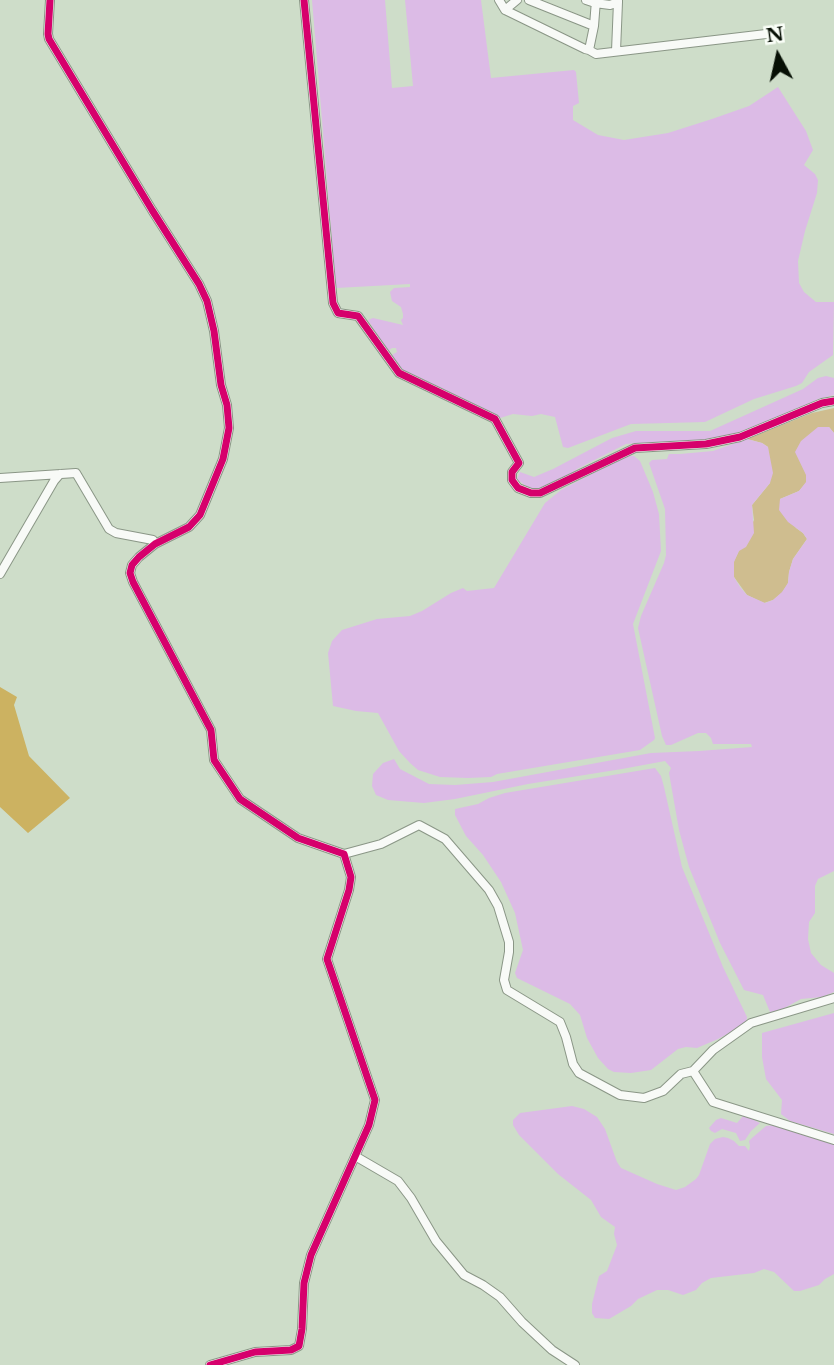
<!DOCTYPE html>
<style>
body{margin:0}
#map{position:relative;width:834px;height:1365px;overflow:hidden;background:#ceddc9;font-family:"Libre Baskerville",serif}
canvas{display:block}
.north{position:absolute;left:743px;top:21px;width:70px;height:70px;-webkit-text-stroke:5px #f9fef7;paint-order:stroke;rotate:352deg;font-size:19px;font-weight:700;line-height:28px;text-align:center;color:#071005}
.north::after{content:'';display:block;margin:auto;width:24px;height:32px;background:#071005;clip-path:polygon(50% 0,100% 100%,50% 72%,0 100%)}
</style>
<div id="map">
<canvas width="834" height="1365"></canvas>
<div class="north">N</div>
</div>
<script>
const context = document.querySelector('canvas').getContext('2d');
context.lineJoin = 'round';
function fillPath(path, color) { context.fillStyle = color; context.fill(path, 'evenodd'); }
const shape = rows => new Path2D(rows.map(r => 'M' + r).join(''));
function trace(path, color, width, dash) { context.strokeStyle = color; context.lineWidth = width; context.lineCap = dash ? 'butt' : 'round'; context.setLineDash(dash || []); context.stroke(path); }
const green = shape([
 [834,408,834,433,829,427,806,475,806,483,799,491,780,499,796,528,803,533,807,539,793,559,789,572,788,583,782,593,773,600,764,603,747,595,734,577,734,561,754,520,752,505,770,483,768,447,762,443,747,439,812,413]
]);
const forest = shape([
 [0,687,17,697,14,705,29,756,70,798,28,833,0,807]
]);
const water = shape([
 [312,0,385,0,392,88,413,86,405,0,481,0,491,78,574,70,576,72,579,103,573,106,573,120,598,135,624,140,668,133,712,119,749,106,778,87,806,131,813,150,804,165,815,174,818,180,817,193,805,231,798,261,799,283,804,292,816,302,834,302,833,355,809,372,802,383,796,386,754,399,705,422,631,424,568,448,563,447,555,417,541,414,532,416,513,414,500,418,402,371,393,358,392,355,397,352,396,348,392,348,388,351,368,320,373,318,403,325,401,320,403,318,403,314,401,307,392,301,390,292,394,288,410,287,410,284,336,288],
 [826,376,834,378,834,395,818,399,791,412,714,442,646,446,640,443,626,444,577,469,567,477,535,493,517,479,520,472,534,477,553,469,612,438,636,431,710,431,803,389,818,378],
 [818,427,829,427,834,433,834,871,818,879,815,886,815,913,809,922,808,939,811,953,821,965,834,973,834,992,822,997,801,999,779,1011,770,1012,763,995,744,990,720,943,689,867,679,830,669,773,671,768,665,761,622,769,528,784,455,799,424,803,388,800,376,795,372,786,373,774,383,763,394,759,400,769,429,784,455,785,493,782,651,753,699,751,752,747,751,744,713,744,711,738,706,733,698,733,671,745,666,745,662,736,638,628,641,616,664,563,666,555,665,509,649,463,652,460,667,459,669,454,680,454,713,451,747,439,762,443,768,447,773,473,770,483,752,505,754,533,746,547,739,551,734,562,734,577,740,587,747,595,765,603,773,600,782,592,788,583,789,572,793,559,807,539,803,533,788,522,779,510,780,499,799,491,806,482,806,475,795,452,801,441],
 [626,456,634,456,640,461,653,492,659,514,661,551,633,624,655,738,654,740,640,750,497,774,491,777,468,778,440,777,418,770,410,763,399,751,378,713,356,711,333,706,328,653,332,641,342,630,377,619,410,616,422,611,451,593,463,588,467,591,494,588,545,503,561,490],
 [655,768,661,776,664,787,682,867,723,967,747,1017,746,1024,718,1039,697,1048,686,1047,678,1049,651,1070,631,1073,614,1072,608,1069,598,1058,587,1038,580,1015,570,1004,517,978,515,973,523,950,515,913,501,882,483,855,466,836,455,815,455,809,478,804,489,798,505,793],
 [834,1013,834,1134,790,1121,781,1114,782,1100,766,1079,762,1057,762,1033],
 [572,1106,584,1109,597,1117,605,1129,617,1162,621,1168,657,1184,676,1190,685,1187,696,1179,699,1175,710,1144,715,1139,723,1137,728,1138,734,1141,739,1146,745,1146,749,1151,750,1146,749,1141,752,1138,766,1126,774,1125,834,1144,834,1274,825,1279,819,1285,800,1291,794,1291,774,1272,764,1269,754,1273,711,1278,702,1283,696,1290,683,1295,668,1290,657,1290,638,1299,631,1306,609,1319,595,1318,592,1313,592,1304,599,1276,607,1271,617,1245,614,1234,615,1227,601,1217,591,1200,558,1174,519,1135,513,1125,513,1120,520,1113],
 [744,1115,760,1123,751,1131,745,1140,740,1141,736,1133,722,1129,715,1133,711,1131,709,1128,716,1120,721,1118,737,1123]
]);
const street = shape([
 [50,0,48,34,49,39,152,210,199,284,207,301,214,331,221,385,227,405,229,428,223,459,200,515,189,527,155,544,139,557,132,565,130,573,133,582,211,730,214,760,240,799,298,838,344,854,351,877,349,890,327,959,375,1100,369,1125,311,1255,304,1283,302,1329,299,1346,291,1350,255,1352,210,1365],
 [304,0,333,303,338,313,358,316,399,373,495,419,519,463,512,472,512,480,518,488,531,493,540,493,635,448,706,444,740,437,822,403,834,401],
 [499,0,505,10,585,49,589,50,594,26],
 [529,0,594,26,596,0],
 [586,0,595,3,610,5,618,2,618,0],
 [505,10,517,0],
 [589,50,596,54,766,34],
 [616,51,618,2],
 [0,478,76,473,109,529,116,533,153,540,155,544],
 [0,574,54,481,60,474],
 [344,854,381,844,419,825,445,839,489,890,498,906,509,942,509,952,504,980,507,990,560,1022,566,1037,573,1064,579,1073,620,1095,644,1098,663,1091,681,1074,693,1071,713,1102,834,1140],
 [693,1071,713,1050,751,1023,834,998],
 [355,1156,398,1181,411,1198,436,1241,464,1275,483,1285,500,1297,522,1322,552,1350,575,1365]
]);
const cycleway = shape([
 [50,0,48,34,49,39,152,210,199,284,207,301,214,331,221,385,227,405,229,428,223,459,200,515,189,527,155,544,139,557,132,565,130,573,133,582,211,730,214,760,240,799,298,838,344,854,351,877,349,890,327,959,375,1100,369,1125,311,1255,304,1283,302,1329,299,1346,291,1350,255,1352,210,1365],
 [304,0,333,303,338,313,358,316,399,373,495,419,519,463,512,472,512,480,518,488,531,493,540,493,635,448,706,444,740,437,822,403,834,401]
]);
fillPath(green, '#cfbd8f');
fillPath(forest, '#ccb261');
fillPath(water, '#dcbbe6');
trace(street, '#8a9686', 10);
trace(street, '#f8faf7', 8);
trace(cycleway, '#d6006c', 7);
</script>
